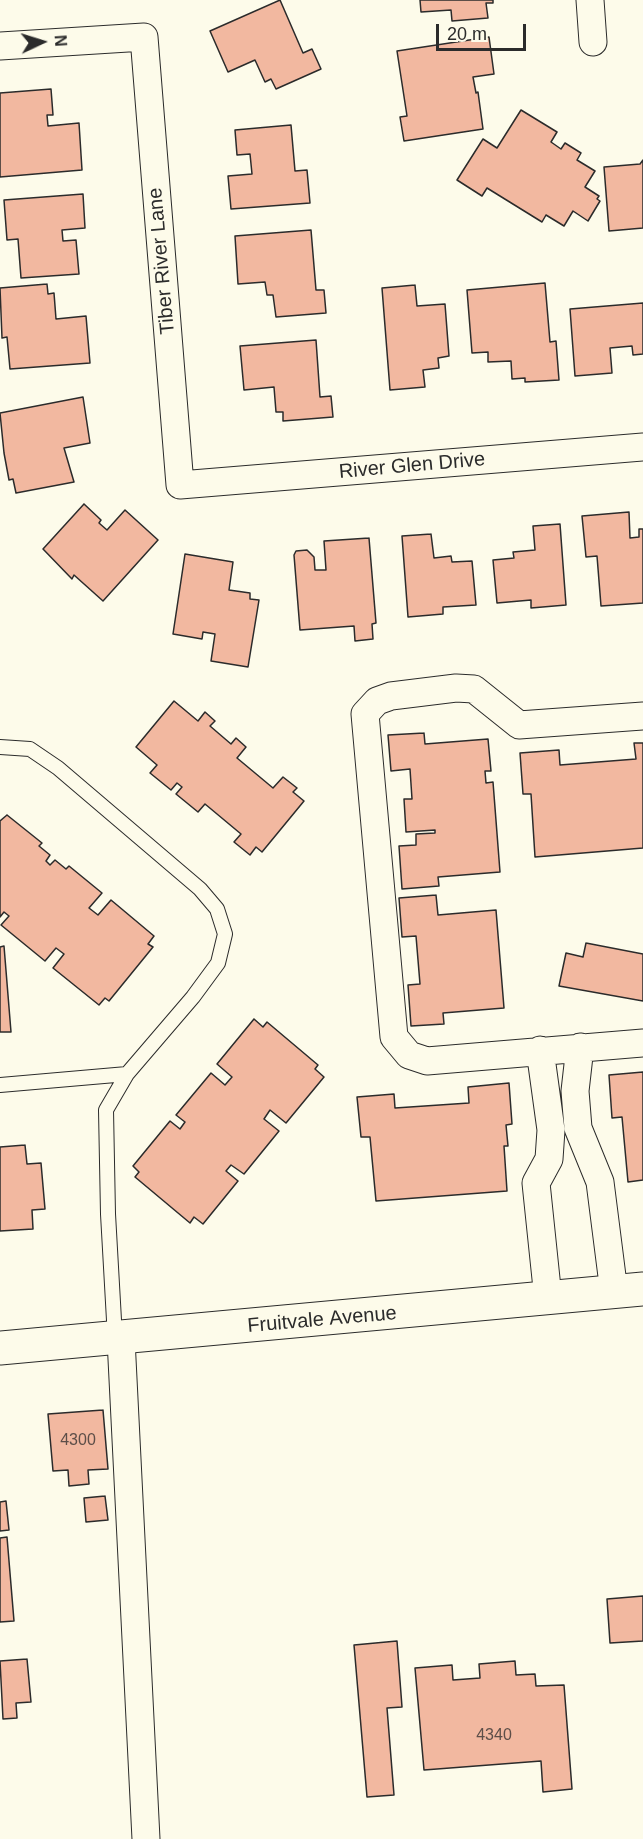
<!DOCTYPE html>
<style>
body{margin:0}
#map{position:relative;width:643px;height:1839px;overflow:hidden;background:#fdfbea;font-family:Helvetica,sans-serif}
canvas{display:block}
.north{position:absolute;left:12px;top:12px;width:60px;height:60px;-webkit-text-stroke:4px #fdfbea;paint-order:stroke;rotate:86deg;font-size:16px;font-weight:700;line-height:24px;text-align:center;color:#2b2b2b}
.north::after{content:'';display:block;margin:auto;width:21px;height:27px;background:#2b2b2b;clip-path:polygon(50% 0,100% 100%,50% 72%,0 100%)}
.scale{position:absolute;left:436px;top:24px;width:90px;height:27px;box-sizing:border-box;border:3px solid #2b2b2b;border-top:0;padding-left:8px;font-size:18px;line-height:21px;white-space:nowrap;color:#2b2b2b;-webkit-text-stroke:4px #fdfbea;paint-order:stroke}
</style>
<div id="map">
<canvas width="643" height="1839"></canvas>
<div class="north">N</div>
<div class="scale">20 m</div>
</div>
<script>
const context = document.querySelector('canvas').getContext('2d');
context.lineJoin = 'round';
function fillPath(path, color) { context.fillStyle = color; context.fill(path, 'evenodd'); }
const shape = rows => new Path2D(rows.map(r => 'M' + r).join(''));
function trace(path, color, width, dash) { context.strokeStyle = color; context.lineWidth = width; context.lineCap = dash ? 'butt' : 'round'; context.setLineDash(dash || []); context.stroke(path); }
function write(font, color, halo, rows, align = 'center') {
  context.font = font + ' Helvetica,sans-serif'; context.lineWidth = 4.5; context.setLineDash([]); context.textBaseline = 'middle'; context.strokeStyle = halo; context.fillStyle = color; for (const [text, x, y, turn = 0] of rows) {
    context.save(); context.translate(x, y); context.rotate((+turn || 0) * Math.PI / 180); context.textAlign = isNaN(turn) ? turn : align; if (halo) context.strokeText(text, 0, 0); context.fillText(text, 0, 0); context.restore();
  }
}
const building = shape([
 [280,0,303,53,312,49,321,69,276,89,271,79,265,82,255,60,228,72,210,31,280,0],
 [420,0,493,0,493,3,486,3,488,18,452,21,451,10,421,12,420,0],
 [489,37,494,74,473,77,476,93,478,92,483,129,404,141,400,117,407,116,397,51,489,37],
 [51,89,53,115,47,115,48,126,79,123,82,170,0,177,0,93,51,89],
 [521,110,557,132,551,142,561,149,565,143,581,153,577,160,595,171,585,187,599,196,597,199,600,201,588,221,573,211,564,226,546,215,542,222,487,188,482,196,457,180,483,139,497,148,521,110],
 [291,125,295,171,307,170,310,203,231,209,228,176,252,174,250,154,237,155,235,130,291,125],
 [643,160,643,228,609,231,604,167,640,164,643,160],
 [83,194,85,228,62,230,63,241,76,240,79,274,21,278,18,239,7,240,4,200,83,194],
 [311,230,316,290,324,290,326,313,276,317,273,295,267,295,265,282,238,284,235,236,311,230],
 [545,283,550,342,556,341,559,380,525,382,525,378,512,379,511,361,488,362,488,352,472,353,467,290,545,283],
 [47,284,48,294,54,293,56,319,86,316,90,363,10,369,7,337,2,338,0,288,47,284],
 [415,285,417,306,445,304,449,356,438,358,439,368,423,370,425,387,390,390,382,288,415,285],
 [643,303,643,354,633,355,632,346,610,348,612,373,575,376,570,309,643,303],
 [316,340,320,397,331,396,333,417,283,421,283,412,276,412,274,387,244,390,240,346,316,340],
 [83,397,90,443,64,448,74,482,16,493,13,479,9,480,4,453,0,413,83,397],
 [84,504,101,520,99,523,107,530,125,510,158,540,103,601,74,575,72,579,43,549,84,504],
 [629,512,630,538,639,537,639,529,643,529,643,603,601,606,597,556,586,557,582,516,629,512],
 [560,524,566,605,531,608,531,600,497,603,493,560,514,558,513,552,535,550,533,526,560,524],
 [431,534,434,558,451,556,452,562,472,561,476,605,443,607,443,614,408,617,402,536,431,534],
 [369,538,376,623,372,624,373,639,355,641,354,626,300,630,294,555,296,551,307,550,314,557,315,570,326,570,324,541,369,538],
 [185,554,233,562,229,590,250,593,250,599,259,600,248,667,211,661,215,634,203,632,202,639,173,634,185,554],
 [174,701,198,721,205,712,215,721,210,726,231,744,236,738,246,747,237,758,273,788,283,777,297,788,293,792,304,801,262,852,256,847,250,855,234,842,241,834,205,804,198,812,176,794,182,787,177,783,171,790,150,773,157,765,136,747,174,701],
 [424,733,425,744,488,739,491,771,485,771,486,783,493,782,500,872,438,877,439,886,402,889,399,846,416,845,416,834,435,833,435,830,406,832,404,799,412,799,410,769,391,771,388,735,424,733],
 [634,743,643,743,643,848,535,857,531,794,523,794,520,753,559,750,560,765,636,759,634,743],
 [7,815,42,843,39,846,50,855,46,861,50,865,55,860,66,869,69,866,102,893,89,908,98,915,111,900,154,936,148,944,153,947,109,1001,105,998,99,1005,53,968,64,954,56,948,45,961,1,925,9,916,4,912,0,917,0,821,7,815],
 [436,895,438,915,496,910,504,1008,443,1013,444,1024,411,1026,408,985,420,984,416,936,402,937,399,898,436,895],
 [586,943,643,954,643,1001,559,986,566,953,583,957,586,943],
 [4,946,11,1032,0,1032,0,947,4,946],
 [254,1019,263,1027,267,1022,318,1065,315,1069,324,1077,286,1123,270,1110,264,1119,279,1131,244,1174,231,1165,226,1171,238,1181,203,1224,194,1217,190,1223,135,1177,139,1172,133,1166,170,1121,180,1129,185,1122,176,1115,211,1073,225,1085,232,1077,217,1064,254,1019],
 [643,1072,643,1180,628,1182,622,1117,612,1118,609,1075,643,1072],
 [509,1083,512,1124,506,1125,508,1146,504,1146,507,1191,376,1201,370,1137,361,1137,357,1097,394,1094,395,1108,469,1103,468,1087,509,1083],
 [25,1145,27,1164,41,1163,45,1209,32,1210,33,1229,0,1231,0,1147,25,1145],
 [103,1410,108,1469,88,1470,89,1484,69,1486,68,1470,53,1471,48,1414,103,1410],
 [105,1496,108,1520,86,1522,84,1498,105,1496],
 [6,1501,9,1530,0,1531,0,1502,6,1501],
 [7,1537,14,1621,0,1622,0,1538,7,1537],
 [643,1596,643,1641,610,1643,607,1599,643,1596],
 [397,1641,402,1707,387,1708,394,1795,367,1797,354,1645,397,1641],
 [27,1659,31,1702,16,1703,17,1718,3,1719,0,1661,27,1659],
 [515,1661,516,1675,535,1674,536,1686,564,1685,572,1789,543,1792,541,1761,424,1770,415,1668,452,1665,453,1680,480,1678,479,1664,515,1661]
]);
const lane = shape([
 [0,747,30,749,58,768,200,889,217,909,225,934,218,963,193,997,127,1074,106,1110,108,1214,115,1338],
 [0,1085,127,1074]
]);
const street = shape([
 [590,0,593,42],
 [0,46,144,37,180,485,643,447],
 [643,716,519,725,474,689,456,688,391,696,377,701,365,714,394,1037,409,1055,427,1061,643,1043],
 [580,1047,575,1091,578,1128,600,1182,614,1292],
 [540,1050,551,1130,549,1159,536,1183,548,1298],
 [121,1339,146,1839]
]);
const secondary = shape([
 [0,1348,643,1289]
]);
const numberNames = [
 ["4300",78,1441],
 ["4340",494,1736]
];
const streetNames = [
 ["Tiber River Lane",162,261,-95],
 ["River Glen Drive",412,466,-5],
 ["Fruitvale Avenue",322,1320,-5]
];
fillPath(building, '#f2b8a0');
trace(building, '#2b2b2b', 1.5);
trace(lane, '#2b2b2b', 16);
trace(street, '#2b2b2b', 29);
trace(secondary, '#2b2b2b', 35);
trace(lane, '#fdfbea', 14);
trace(street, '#fdfbea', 27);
trace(secondary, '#fdfbea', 33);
write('16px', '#5d4e48', null, numberNames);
write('20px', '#2b2b2b', '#fdfbea', streetNames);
</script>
